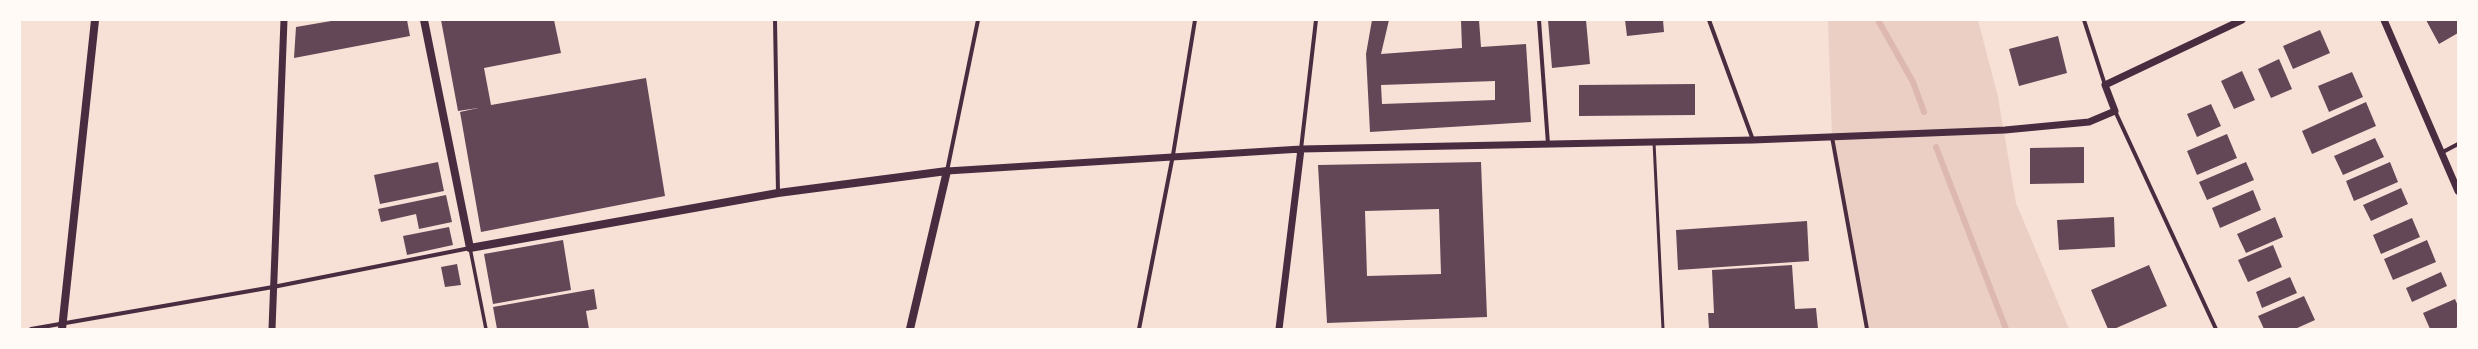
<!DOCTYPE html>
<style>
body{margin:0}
#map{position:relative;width:2478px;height:349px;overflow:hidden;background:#f7e1d7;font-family:Poppins,sans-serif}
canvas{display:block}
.frame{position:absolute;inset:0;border:21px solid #fffaf5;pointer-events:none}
</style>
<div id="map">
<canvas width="2478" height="349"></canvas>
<div class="frame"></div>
</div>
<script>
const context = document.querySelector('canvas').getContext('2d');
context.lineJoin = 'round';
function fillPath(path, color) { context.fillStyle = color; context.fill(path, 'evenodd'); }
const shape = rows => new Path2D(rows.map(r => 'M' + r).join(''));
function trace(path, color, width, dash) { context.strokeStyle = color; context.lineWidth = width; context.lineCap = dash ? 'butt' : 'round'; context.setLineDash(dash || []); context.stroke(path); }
const green = shape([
 [1828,20,1978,20,1998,97,2016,203,2069,329,1867,329,1832,137]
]);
const stream = shape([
 [1878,20,1913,82,1924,112],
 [1936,147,2006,329]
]);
const building = shape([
 [337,20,407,20,410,36,294,58,296,27],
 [441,20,554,20,561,53,484,68,491,105,646,78,665,196,481,232,460,112,478,108,458,111],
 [1372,20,1389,20,1381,54,1462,48,1461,20,1479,20,1481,47,1526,44,1531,122,1370,132,1366,54],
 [1495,81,1495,100,1382,104,1381,85],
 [1548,20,1586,20,1590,64,1552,68],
 [1625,20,1663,20,1664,32,1627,36],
 [2426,20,2458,20,2458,33,2439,44],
 [2320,30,2330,53,2293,69,2283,46],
 [2058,36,2067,73,2019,86,2009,49],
 [2279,59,2292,89,2271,98,2258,69],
 [2242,71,2255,100,2234,109,2221,81],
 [2352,72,2363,97,2329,112,2318,86],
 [1695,84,1695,115,1579,116,1579,85],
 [2366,102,2376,126,2312,154,2302,131],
 [2211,104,2221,126,2197,137,2187,114],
 [2227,134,2237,158,2197,175,2187,151],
 [2375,138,2384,157,2343,175,2334,156],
 [2084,147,2084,183,2030,184,2030,148],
 [438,162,444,191,380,204,374,175],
 [1481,162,1487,317,1327,323,1318,165],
 [1439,209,1441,274,1367,276,1365,211],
 [2246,162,2254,180,2207,200,2199,182],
 [2390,162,2398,182,2354,201,2346,181],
 [2401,188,2408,204,2371,221,2363,205],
 [2253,190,2261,210,2220,228,2212,208],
 [446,195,452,222,419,229,416,214,381,222,378,209],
 [2114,217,2115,247,2059,250,2057,220],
 [2275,217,2283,237,2246,253,2237,234],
 [2412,218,2420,237,2381,254,2373,235],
 [1807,221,1809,261,1678,270,1676,230],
 [449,227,453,245,407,255,403,236],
 [563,240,571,290,493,304,484,254],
 [2427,240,2436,262,2393,280,2384,259],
 [2273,245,2282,267,2248,282,2238,260],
 [457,264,461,285,445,287,441,267],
 [1792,265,1795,309,1816,308,1818,329,1709,329,1708,313,1714,313,1712,270],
 [2149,265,2167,306,2114,329,2108,329,2091,290],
 [2441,272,2447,286,2412,302,2406,288],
 [2290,277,2297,293,2262,308,2256,292],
 [594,289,597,309,586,311,589,329,497,329,493,307],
 [2304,296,2315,320,2295,329,2264,329,2258,316],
 [2455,299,2458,306,2458,327,2453,329,2430,329,2423,313]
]);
const service = shape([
 [1654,142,1663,329]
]);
const pedestrian = shape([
 [470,248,486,329]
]);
const minor = shape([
 [775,20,778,193],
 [1539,20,1548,144],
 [1709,20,1753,140],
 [2084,20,2105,85],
 [2115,111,2216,329],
 [1832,137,1867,329],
 [1301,149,1316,20],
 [2441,153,2458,144],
 [947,171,978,20],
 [31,329,273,287,470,248],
 [1139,329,1173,155,1195,20]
]);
const tertiary = shape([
 [2384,20,2458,191],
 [947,171,1301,149,1753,140,2005,130,2089,122,2115,111,2105,85,2242,20],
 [272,329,284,20],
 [1279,329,1301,149]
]);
const secondary = shape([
 [424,20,470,248,778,193,947,171,910,329],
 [62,329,95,20]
]);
fillPath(green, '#ebcfc5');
trace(stream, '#dcb8b0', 6);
fillPath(building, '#644757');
trace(service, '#4a2c40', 3);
trace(pedestrian, '#4a2c40', 3.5);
trace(minor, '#4a2c40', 4);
trace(tertiary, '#4a2c40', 7);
trace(secondary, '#4a2c40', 8);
</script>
